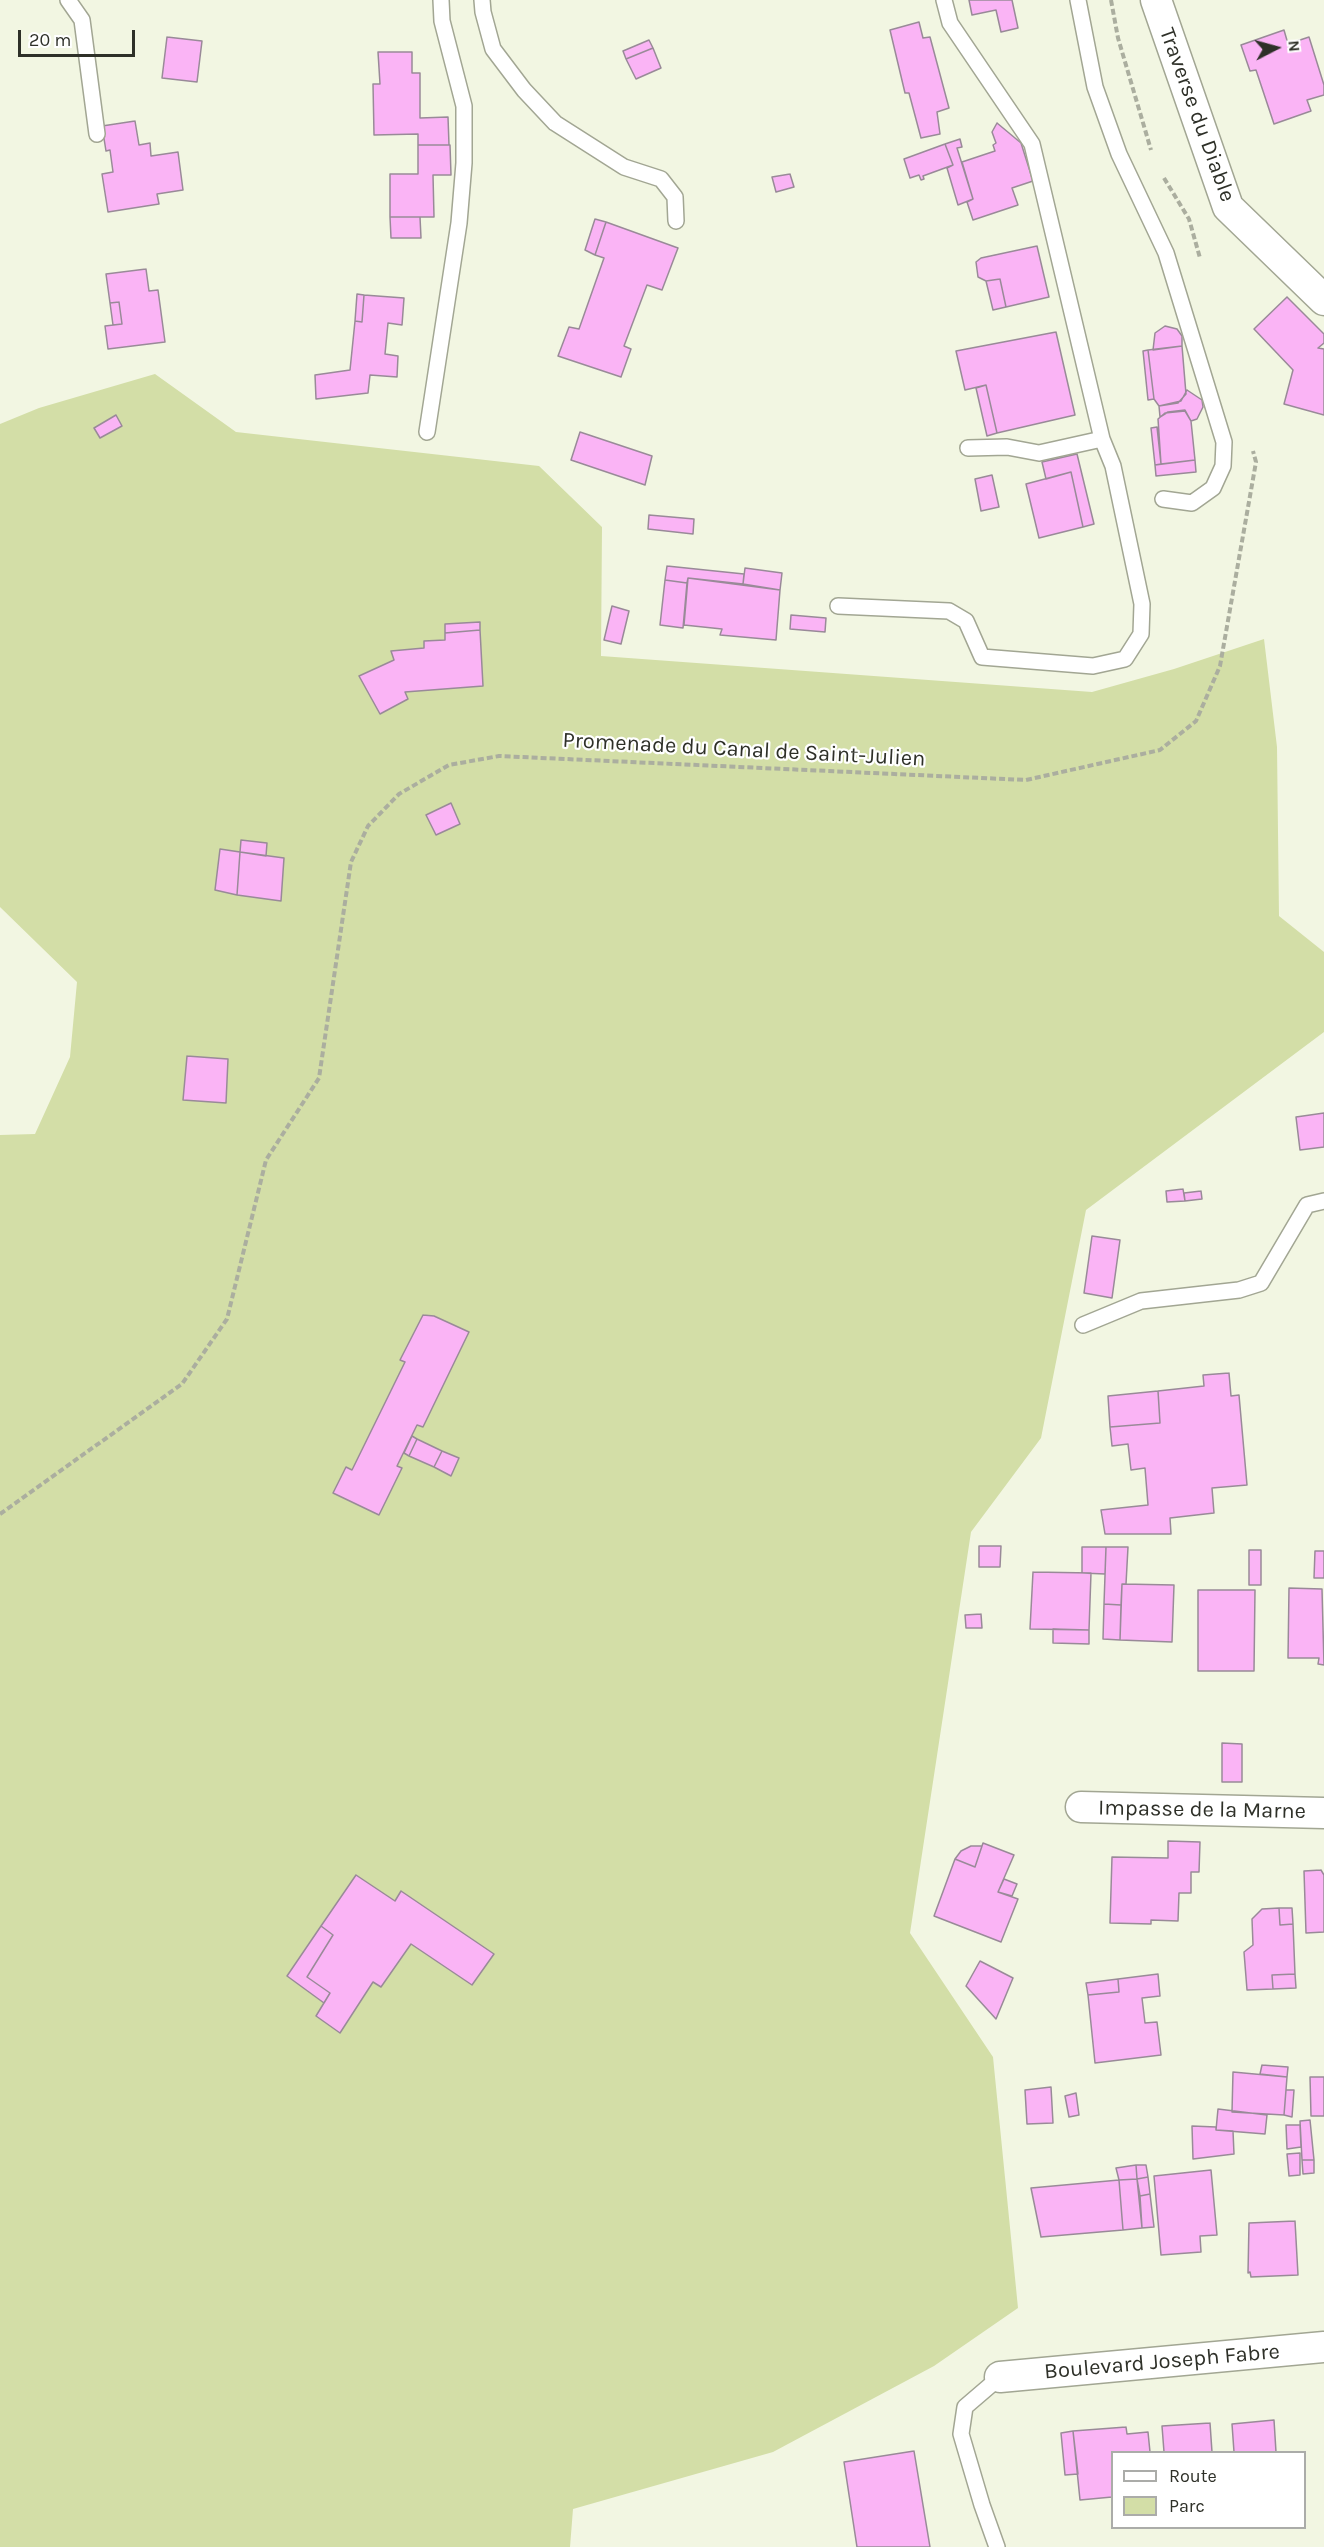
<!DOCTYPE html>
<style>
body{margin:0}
#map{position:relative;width:1324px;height:2547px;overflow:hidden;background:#f2f6e2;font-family:Karla,sans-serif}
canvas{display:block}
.legend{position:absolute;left:1111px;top:2451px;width:195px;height:78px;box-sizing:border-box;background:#fff;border:2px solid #abaca9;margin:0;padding:8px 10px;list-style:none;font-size:18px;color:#2e3028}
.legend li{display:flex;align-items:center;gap:12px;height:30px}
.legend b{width:30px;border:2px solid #abaca9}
.north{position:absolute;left:1246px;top:18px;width:60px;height:60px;-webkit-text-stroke:4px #fff;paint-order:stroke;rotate:84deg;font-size:16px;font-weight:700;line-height:24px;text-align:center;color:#2e3028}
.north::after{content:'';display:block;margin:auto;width:21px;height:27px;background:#2e3028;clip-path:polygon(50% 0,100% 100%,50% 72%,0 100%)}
.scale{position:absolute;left:18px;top:30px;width:117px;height:27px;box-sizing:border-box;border:3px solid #2e3028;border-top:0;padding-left:8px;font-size:18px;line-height:21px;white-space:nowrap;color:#2e3028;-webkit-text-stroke:4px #fff;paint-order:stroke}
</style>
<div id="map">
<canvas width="1324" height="2547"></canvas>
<ul class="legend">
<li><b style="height:8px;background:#fff"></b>Route</li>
<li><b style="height:16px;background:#d3dea7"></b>Parc</li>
</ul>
<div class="north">N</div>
<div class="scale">20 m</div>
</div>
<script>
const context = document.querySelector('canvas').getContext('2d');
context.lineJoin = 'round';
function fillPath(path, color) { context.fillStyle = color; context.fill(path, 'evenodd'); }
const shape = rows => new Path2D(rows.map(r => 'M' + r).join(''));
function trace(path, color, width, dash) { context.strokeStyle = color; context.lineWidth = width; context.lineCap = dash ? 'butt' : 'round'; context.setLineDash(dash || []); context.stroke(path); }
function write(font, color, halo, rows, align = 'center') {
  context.font = font + ' Karla,sans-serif'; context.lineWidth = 4.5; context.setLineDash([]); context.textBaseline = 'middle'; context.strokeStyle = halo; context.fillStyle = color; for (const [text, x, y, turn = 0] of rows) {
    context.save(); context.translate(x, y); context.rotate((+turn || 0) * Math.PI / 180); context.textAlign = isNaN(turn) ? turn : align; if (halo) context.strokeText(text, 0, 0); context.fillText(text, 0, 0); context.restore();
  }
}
const green = shape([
 [155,374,236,432,539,466,602,527,601,656,1092,692,1174,669,1264,639,1277,747,1279,916,1324,952,1324,1032,1086,1210,1041,1438,971,1532,910,1933,993,2057,1018,2308,934,2366,773,2452,573,2509,570,2547,0,2547,0,1135,35,1134,70,1057,77,982,0,907,0,424,39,408]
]);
const building = shape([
 [969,0,1012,0,1018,28,1001,32,996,10,972,15,969,0],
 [919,22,923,38,930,37,949,108,937,112,940,134,921,138,909,93,905,93,890,30,919,22],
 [1284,30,1288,44,1309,37,1324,85,1324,95,1307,100,1311,111,1274,124,1256,70,1250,71,1241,45,1284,30],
 [167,37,202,41,197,82,162,78,167,37],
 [649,40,653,48,626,59,623,51,649,40],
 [653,48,661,68,636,79,626,59,653,48],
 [378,52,412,52,412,73,420,73,420,118,448,117,449,145,418,145,418,134,374,135,373,84,380,84,378,52],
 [135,121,139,145,150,143,151,156,178,152,183,190,157,194,159,204,108,212,102,174,113,172,110,150,106,151,102,126,135,121],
 [997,123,1021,143,1033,181,1012,188,1018,205,973,220,967,202,973,199,962,162,995,151,993,145,996,143,992,132,997,123],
 [960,139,962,147,957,148,973,199,958,205,947,168,953,165,945,144,960,139],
 [945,144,953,165,923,176,924,179,921,180,919,175,910,178,904,159,945,144],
 [418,145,450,145,451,175,433,175,434,217,390,217,390,174,418,174,418,145],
 [790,174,794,187,776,192,772,177,790,174],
 [390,217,420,217,421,238,391,238,390,217],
 [595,219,606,222,595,255,585,250,595,219],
 [606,222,678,248,662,290,647,285,624,346,631,349,621,377,558,356,569,327,579,329,604,258,595,255,606,222],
 [1037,246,1049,297,1006,307,1000,279,986,281,978,277,976,262,981,258,1037,246],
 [146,269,149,291,158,290,165,342,108,349,105,326,122,324,119,302,110,303,106,274,146,269],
 [1000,279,1006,307,993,310,986,281,1000,279],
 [357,294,364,295,362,322,355,321,357,294],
 [364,295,404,298,402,325,388,323,385,354,398,356,397,377,370,375,368,393,316,399,315,375,350,370,355,321,362,322,364,295],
 [1287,297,1324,334,1324,343,1318,348,1324,349,1324,415,1284,404,1293,370,1254,329,1287,297],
 [119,302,122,324,113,325,110,303,119,302],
 [1165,326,1177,329,1182,336,1182,346,1153,350,1155,333,1165,326],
 [1056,332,1075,415,997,433,986,385,965,390,956,351,1056,332],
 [1182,346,1186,394,1178,403,1159,406,1154,399,1148,350,1182,346],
 [1148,350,1154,399,1148,400,1143,351,1148,350],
 [986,385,997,433,987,436,976,388,986,385],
 [1187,390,1202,400,1203,407,1197,419,1191,421,1185,410,1168,412,1160,417,1159,406,1181,401,1187,390],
 [1185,411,1191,421,1195,460,1161,464,1158,419,1165,413,1185,411],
 [116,415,122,426,100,438,94,428,116,415],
 [1157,427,1161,464,1155,465,1151,428,1157,427],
 [580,432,652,456,645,485,571,460,580,432],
 [1077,454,1094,524,1083,527,1071,472,1046,479,1042,462,1077,454],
 [1195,460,1196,472,1156,476,1155,465,1195,460],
 [1071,472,1083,527,1039,538,1026,484,1071,472],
 [992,475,999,507,981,511,975,479,992,475],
 [649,515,694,519,693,534,648,529,649,515],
 [667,566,744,574,743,584,688,578,687,583,665,580,667,566],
 [745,568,782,573,780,590,743,584,745,568],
 [688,578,780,590,776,640,720,635,722,629,684,625,688,578],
 [665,580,687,583,683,628,660,625,665,580],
 [612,606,629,611,621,644,604,640,612,606],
 [791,615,826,618,825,632,790,629,791,615],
 [480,622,480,630,445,633,445,624,480,622],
 [480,630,483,686,405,692,408,699,380,714,359,676,394,660,391,651,424,648,424,641,445,640,445,633,480,630],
 [451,803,460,824,436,835,426,815,451,803],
 [241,840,267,843,266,856,240,852,241,840],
 [220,849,240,852,237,895,215,890,220,849],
 [240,852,284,858,281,901,237,895,240,852],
 [187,1056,228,1059,226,1103,183,1100,187,1056],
 [1324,1113,1324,1147,1300,1150,1296,1117,1324,1113],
 [1183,1189,1185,1201,1167,1202,1166,1191,1183,1189],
 [1201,1191,1202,1199,1185,1201,1184,1193,1201,1191],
 [1092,1236,1120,1240,1112,1298,1084,1293,1092,1236],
 [423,1315,434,1316,469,1332,423,1427,417,1425,397,1466,402,1468,379,1515,333,1493,346,1467,352,1470,405,1362,400,1360,423,1315],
 [1229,1373,1231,1396,1239,1395,1247,1485,1212,1488,1214,1513,1170,1518,1171,1534,1105,1534,1101,1510,1148,1505,1145,1468,1131,1470,1128,1444,1112,1446,1110,1427,1160,1423,1158,1391,1204,1386,1203,1375,1229,1373],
 [1158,1391,1160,1423,1110,1427,1108,1396,1158,1391],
 [412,1436,417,1439,409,1456,404,1453,412,1436],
 [417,1439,442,1451,434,1467,409,1456,417,1439],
 [442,1451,459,1458,451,1476,434,1467,442,1451],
 [979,1546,1001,1546,1000,1567,979,1567,979,1546],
 [1082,1547,1106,1547,1105,1574,1082,1573,1082,1547],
 [1106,1547,1128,1547,1126,1584,1122,1584,1121,1605,1104,1604,1106,1547],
 [1249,1550,1261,1550,1261,1585,1249,1585,1249,1550],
 [1315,1551,1324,1551,1324,1578,1314,1578,1315,1551],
 [1033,1572,1091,1573,1089,1630,1030,1629,1033,1572],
 [1122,1584,1174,1585,1172,1642,1120,1640,1122,1584],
 [1289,1588,1322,1589,1324,1665,1318,1664,1319,1658,1288,1658,1289,1588],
 [1198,1590,1255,1590,1254,1671,1198,1671,1198,1590],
 [1104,1604,1121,1605,1120,1640,1103,1639,1104,1604],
 [981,1614,982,1628,966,1628,965,1615,981,1614],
 [1053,1629,1089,1630,1089,1644,1053,1643,1053,1629],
 [1222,1743,1242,1744,1242,1782,1222,1782,1222,1743],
 [1168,1841,1200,1842,1199,1872,1191,1872,1191,1893,1179,1893,1178,1921,1151,1920,1151,1924,1110,1923,1112,1857,1168,1858,1168,1841],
 [983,1843,1014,1855,998,1892,1018,1899,1001,1942,934,1916,955,1859,975,1867,983,1843],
 [971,1846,982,1846,975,1867,955,1859,961,1851,971,1846],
 [1321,1870,1324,1875,1324,1932,1306,1933,1304,1871,1321,1870],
 [356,1875,395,1901,401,1891,494,1954,472,1985,411,1944,381,1987,373,1982,340,2033,316,2016,330,1993,307,1977,333,1935,321,1926,356,1875],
 [1004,1879,1017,1884,1012,1896,998,1892,1004,1879],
 [1279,1908,1280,1925,1293,1924,1295,1974,1272,1975,1273,1989,1247,1990,1244,1952,1253,1945,1252,1919,1262,1909,1279,1908],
 [1279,1908,1292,1908,1293,1924,1280,1925,1279,1908],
 [321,1926,333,1935,307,1977,330,1993,324,2003,287,1976,321,1926],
 [980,1961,1013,1978,996,2019,966,1986,980,1961],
 [1158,1974,1160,1996,1142,1998,1145,2023,1157,2022,1161,2055,1095,2063,1088,1995,1119,1992,1118,1979,1158,1974],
 [1295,1974,1296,1988,1273,1989,1272,1975,1295,1974],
 [1118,1979,1119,1992,1088,1995,1086,1983,1118,1979],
 [1262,2065,1288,2067,1287,2077,1260,2074,1262,2065],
 [1233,2072,1287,2077,1284,2115,1232,2112,1233,2072],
 [1310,2077,1324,2077,1324,2116,1311,2116,1310,2077],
 [1051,2087,1053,2123,1027,2124,1025,2090,1051,2087],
 [1286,2090,1294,2090,1292,2117,1284,2115,1286,2090],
 [1076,2093,1079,2115,1069,2117,1065,2096,1076,2093],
 [1218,2109,1267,2115,1265,2134,1216,2130,1218,2109],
 [1310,2120,1314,2160,1302,2160,1300,2121,1310,2120],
 [1286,2125,1300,2125,1301,2147,1287,2149,1286,2125],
 [1192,2126,1216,2127,1216,2130,1233,2131,1234,2154,1193,2159,1192,2126],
 [1300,2153,1300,2175,1289,2176,1287,2154,1300,2153],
 [1302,2160,1314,2160,1314,2173,1303,2174,1302,2160],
 [1136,2165,1146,2165,1148,2177,1137,2179,1136,2165],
 [1136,2165,1137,2179,1119,2180,1116,2168,1136,2165],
 [1211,2170,1217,2235,1200,2236,1201,2252,1161,2255,1154,2176,1211,2170],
 [1148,2177,1150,2194,1140,2196,1137,2179,1148,2177],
 [1137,2179,1142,2228,1123,2230,1119,2180,1137,2179],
 [1119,2180,1123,2230,1041,2237,1031,2188,1119,2180],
 [1150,2194,1154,2227,1142,2228,1140,2196,1150,2194],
 [1295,2221,1298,2275,1251,2277,1250,2272,1248,2273,1249,2223,1295,2221],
 [1274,2420,1276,2452,1234,2452,1232,2424,1274,2420],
 [1210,2423,1212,2452,1164,2452,1162,2426,1210,2423],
 [1126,2427,1127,2434,1148,2432,1150,2452,1112,2452,1112,2497,1080,2500,1073,2431,1126,2427],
 [1073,2431,1078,2474,1065,2475,1061,2433,1073,2431],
 [914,2451,930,2547,857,2547,844,2462,914,2451]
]);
const path = shape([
 [1111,0,1118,38,1151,150],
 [1164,178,1189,219,1200,258],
 [0,1514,182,1384,227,1319,266,1160,319,1078,351,862,368,826,399,794,449,765,499,756,1026,780,1160,750,1196,721,1220,666,1256,462,1253,451]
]);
const service = shape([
 [68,0,82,20,97,134],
 [482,0,483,12,493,49,524,90,555,123,624,167,661,179,675,197,676,221],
 [1078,0,1095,87,1119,154,1166,253,1224,442,1223,466,1213,488,1192,503,1163,499],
 [427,432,459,223,464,163,464,106,442,21,441,0],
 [968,448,1007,447,1039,453,1102,439],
 [838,606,949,611,966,621,982,657,1093,666,1125,659,1141,634,1142,604,1113,466,1102,439,1032,144,950,23,944,0],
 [1083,1325,1141,1301,1239,1290,1261,1283,1307,1205,1324,1201],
 [997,2547,982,2505,961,2434,965,2407,1000,2377]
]);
const minor = shape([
 [1156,0,1228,207,1324,300],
 [1081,1807,1324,1813],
 [1000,2377,1324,2347]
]);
const streetNames = [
 ["Traverse du Diable",1197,115,70],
 ["Promenade du Canal de Saint-Julien",744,750,3],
 ["Impasse de la Marne",1202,1810,1],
 ["Boulevard Joseph Fabre",1162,2362,-5]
];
fillPath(green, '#d3dea7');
fillPath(building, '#fab4f5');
trace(building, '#998a98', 1.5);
trace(service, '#a2a693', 18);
trace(minor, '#a2a693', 33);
trace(path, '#abae9f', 4, [6, 3]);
trace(service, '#fff', 15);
trace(minor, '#fff', 30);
write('22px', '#2e3028', '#fff', streetNames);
</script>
